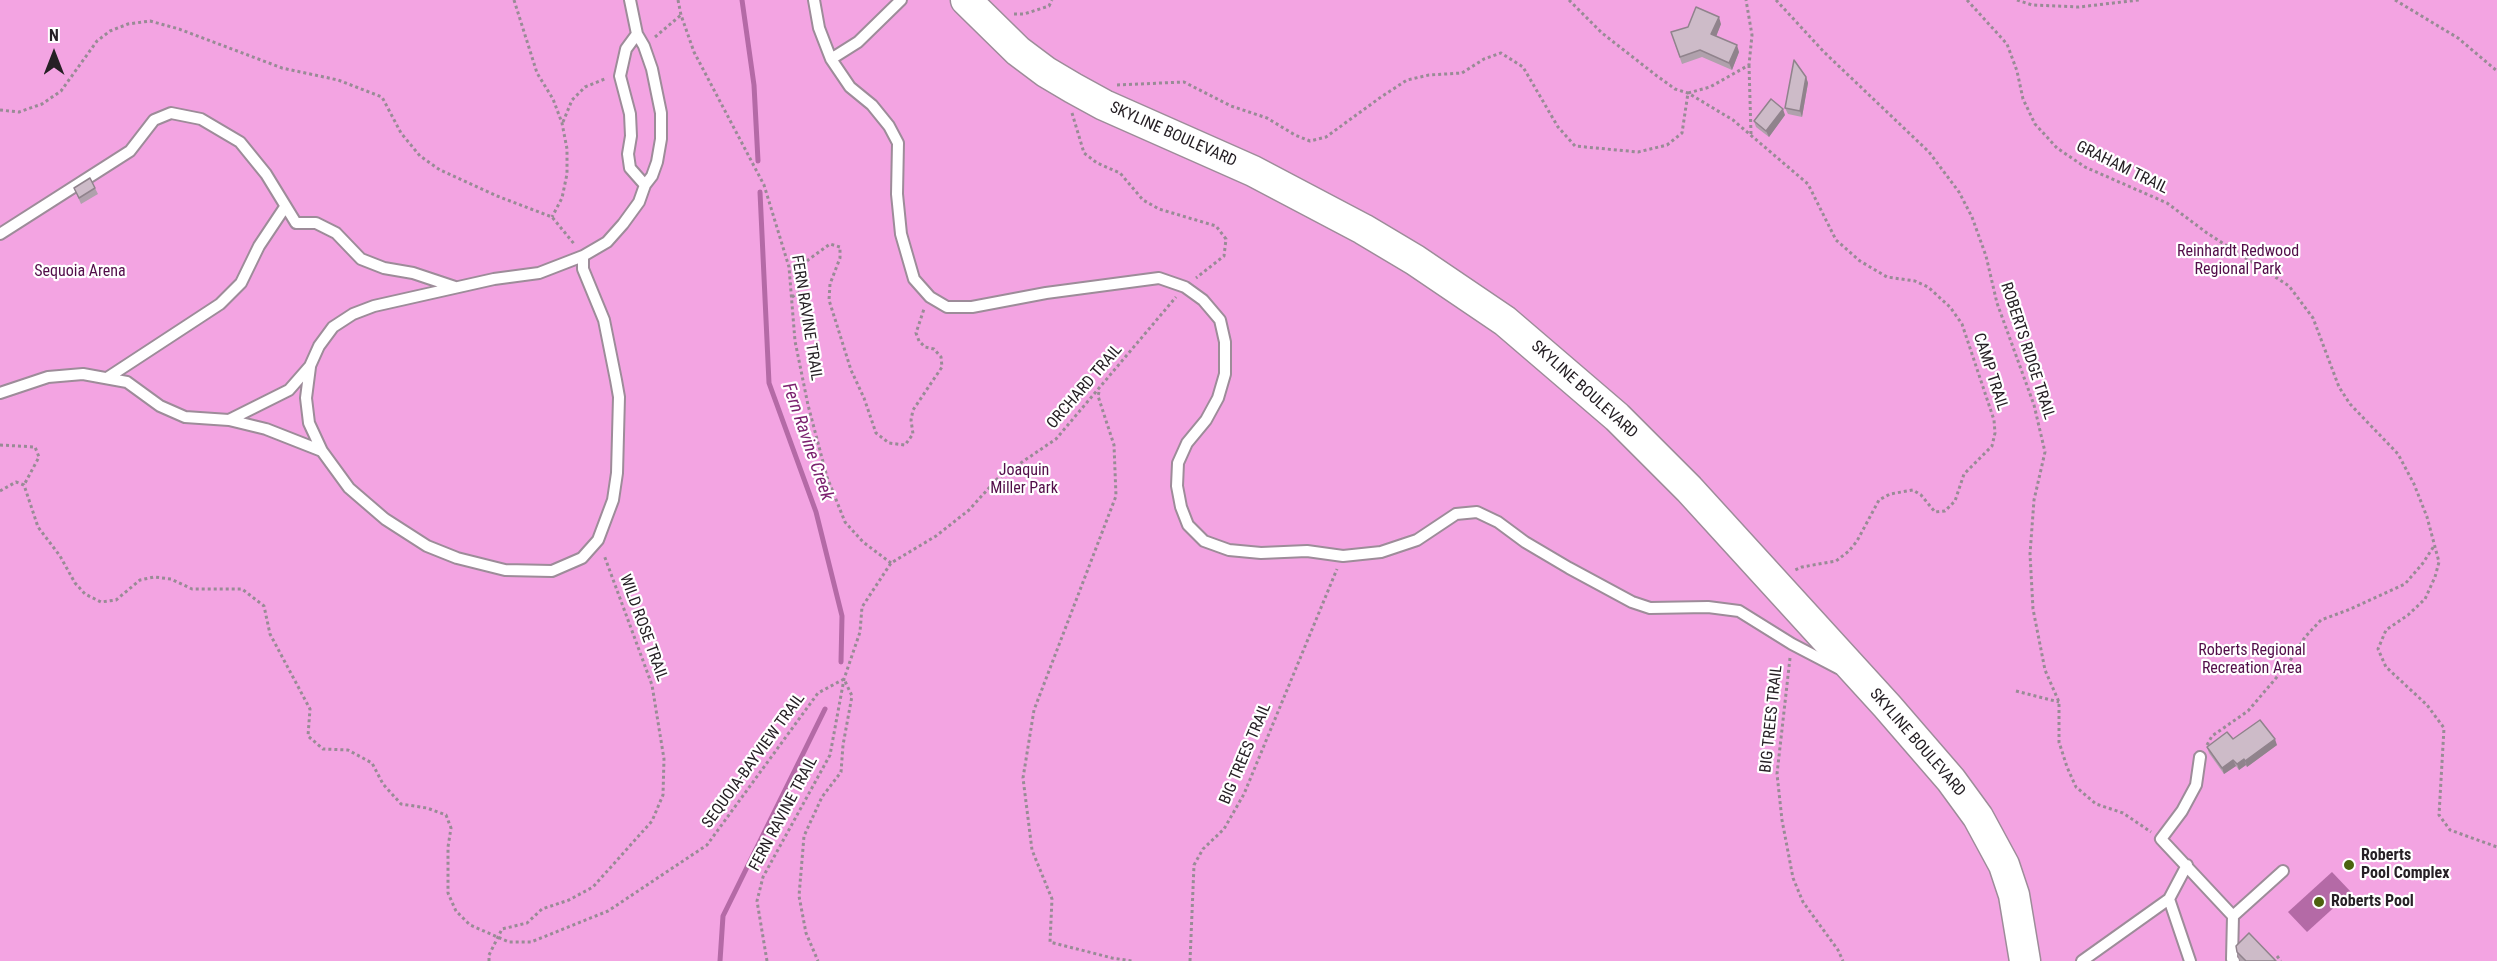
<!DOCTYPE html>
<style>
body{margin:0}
#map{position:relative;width:2497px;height:961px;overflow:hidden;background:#eddce9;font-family:"Roboto Condensed",sans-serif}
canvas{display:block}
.north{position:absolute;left:24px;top:24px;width:60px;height:60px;-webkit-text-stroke:4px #fff;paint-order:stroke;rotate:0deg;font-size:16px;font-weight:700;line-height:24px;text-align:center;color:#262025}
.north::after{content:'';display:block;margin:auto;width:21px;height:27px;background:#262025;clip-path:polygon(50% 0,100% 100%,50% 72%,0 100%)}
</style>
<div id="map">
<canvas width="2497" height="961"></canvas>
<div class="north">N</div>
</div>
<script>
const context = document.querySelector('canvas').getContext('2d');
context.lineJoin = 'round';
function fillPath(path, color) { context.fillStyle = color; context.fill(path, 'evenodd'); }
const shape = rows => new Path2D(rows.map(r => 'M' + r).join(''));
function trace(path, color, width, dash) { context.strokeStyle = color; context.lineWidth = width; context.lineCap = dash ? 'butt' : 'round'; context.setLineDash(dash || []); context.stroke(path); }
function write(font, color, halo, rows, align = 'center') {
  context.font = font + ' "Roboto Condensed",sans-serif'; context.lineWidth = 4.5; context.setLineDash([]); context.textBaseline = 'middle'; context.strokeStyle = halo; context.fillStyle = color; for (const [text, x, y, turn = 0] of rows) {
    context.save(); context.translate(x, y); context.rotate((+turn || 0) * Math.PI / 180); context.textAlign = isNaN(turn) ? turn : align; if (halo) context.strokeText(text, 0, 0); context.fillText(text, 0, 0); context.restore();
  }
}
const green = shape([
 [0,0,2497,0,2497,961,0,961]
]);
const water = shape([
 [2332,872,2351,892,2307,932,2288,912]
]);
const stream = shape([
 [742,0,754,85,758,161],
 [760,192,769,383,816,512,842,616,841,662],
 [720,961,723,916,825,709]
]);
const path = shape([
 [514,0,537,73,553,99,562,123,567,149,567,174,562,198,552,217],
 [678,0,681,15,694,52,764,185,789,267,795,341,808,405,827,477,845,522,863,542,891,563],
 [1569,0,1602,33,1657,76,1675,89,1688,93,1733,120,1808,184,1836,240,1860,261,1887,277,1915,281,1928,287,1950,307,1962,324,1994,420,1995,433,1992,446,1964,474,1955,501,1945,511,1935,512,1921,495,1913,490,1890,494,1879,500,1857,541,1849,551,1836,561,1802,567,1795,570],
 [1776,0,1824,52,1929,152,1959,192,1972,217,1986,256,1997,303,2034,405,2045,452,2034,500,2030,554,2033,609,2045,670,2059,702,2059,742,2067,767,2076,787,2096,804,2123,813,2151,832],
 [1967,0,2007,44,2017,71,2023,99,2035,124,2057,148,2085,167,2167,203,2207,233,2289,286,2313,318,2339,387,2350,404,2398,454,2414,484,2427,517,2439,562,2435,577,2425,599,2408,615,2386,630,2378,649,2386,667,2427,705,2444,728,2439,815,2450,830,2497,847],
 [2017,0,2032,5,2079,7,2139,0],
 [2395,0,2458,38,2497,71],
 [1014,14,1024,14,1049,6,1052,0],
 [655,37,681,15],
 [1749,65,1751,134],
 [1117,85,1184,82,1231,106,1267,118,1295,135,1310,141,1326,137,1381,97,1407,80,1429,75,1462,73,1484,59,1501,53,1523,67,1558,127,1575,146,1638,152,1667,145,1682,133,1688,93,1710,87,1749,65,1752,35,1746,0],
 [0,110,19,112,42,104,61,91,97,41,110,31,128,24,150,21,179,29,282,68,338,80,382,97,401,133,420,156,440,170,497,196,552,217,575,245],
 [1072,113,1084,153,1097,163,1120,173,1143,200,1159,209,1216,226,1226,239,1224,256,1196,278],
 [563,122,572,100,585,87,607,78],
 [792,297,800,292,801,271,808,260,830,244,840,247,840,258,830,284,829,300,851,370,864,398,876,433,889,443,905,445,913,434,911,420,913,410,942,367,941,357,934,349,925,347,919,341,916,333,924,309],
 [1099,392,1098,396,1114,445,1116,496,1034,710,1023,778,1032,850,1052,899,1050,942,1112,958,1132,961],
 [0,445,35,447,39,457,24,485],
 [0,491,16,482,24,485,38,527,60,556,75,583,85,594,101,602,116,600,140,580,154,577,171,579,192,589,242,589,264,606,270,634,310,709,308,736,323,749,348,750,372,763,383,784,401,804,427,808,446,815,451,828,448,847,448,893,456,911,470,925,509,942,531,942,608,911,707,845,818,693,844,679,852,696,843,745,841,772,822,797,804,836,799,896,806,933,818,961],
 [1790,658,1777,774,1782,820,1793,878,1803,902,1838,950,1843,961],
 [2016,691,2059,702],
 [2207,745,2212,736,2248,711,2288,664,2305,637,2321,620,2348,610,2405,584,2423,563,2434,546],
 [2277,956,2281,961],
 [489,961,489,955,502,929,527,923,542,909,569,900,593,887,652,821,663,795,664,759,652,685,604,555],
 [767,961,757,901,763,877,830,755,844,679,860,632,862,607,891,563,936,536,969,510,997,479,1056,439,1176,297],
 [1190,961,1194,865,1203,849,1224,829,1244,794,1337,569]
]);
const lane = shape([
 [630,0,637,34,644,46,652,69,661,113,661,139,657,162,652,176,645,185,630,168,628,154,631,136,630,114,620,76,626,49,637,34],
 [814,0,819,28,831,59,850,87,872,105,889,126,898,143,897,194,901,234,914,279,930,297,947,307,972,307,1046,293,1159,278,1185,287,1203,300,1220,320,1225,342,1225,374,1218,398,1206,420,1187,443,1178,463,1177,486,1181,507,1188,525,1204,541,1229,550,1261,553,1307,551,1343,556,1381,552,1417,540,1456,514,1477,512,1498,522,1525,542,1569,568,1632,602,1650,608,1708,607,1739,611,1792,644,1838,668],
 [831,59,858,42,901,0],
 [0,234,130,151,154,120,171,113,201,119,240,142,266,174,296,223,316,223,336,233,361,259,384,268,413,273,455,287],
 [310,367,306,398,309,423,322,451,349,488,385,519,427,546,457,558,505,570,552,571,582,558,598,540,613,500,617,473,619,397,616,380,604,320,583,269,583,256],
 [107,378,220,304,241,283,259,246,285,207],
 [0,393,48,377,83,374,127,382,160,406,185,417,229,420,289,390,310,366,319,346,333,327,353,314,374,306,494,279,539,273,583,256,607,242,623,224,639,202,645,185],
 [229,420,266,429,322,451],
 [2200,757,2196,785,2182,811,2161,839,2233,916,2232,959,2234,961],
 [2169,899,2190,961],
 [2233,916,2283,871],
 [2082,961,2169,899,2187,865]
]);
const secondary = shape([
 [966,0,1018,51,1046,72,1073,88,1104,105,1253,171,1363,229,1415,260,1505,321,1617,417,1689,489,1887,706,1951,780,1978,817,2004,865,2014,895,2025,961]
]);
const wall = shape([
 [1721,24,1716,36,1739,52,1732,70,1702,57,1682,64,1671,32],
 [1806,77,1808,83,1802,117,1788,114,1785,108],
 [1785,115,1769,137,1756,127,1754,121],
 [74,188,95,188,98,194,81,204],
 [2233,739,2277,745,2247,767,2246,765,2239,770,2236,766,2224,774,2209,753,2207,747],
 [2237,952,2276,961,2240,961]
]);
const shadedWall = shape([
 [1719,17,1721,24,1714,42,1711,34],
 [1737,45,1739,52,1732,70,1729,63],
 [1806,77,1808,83,1802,117,1800,111],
 [1783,109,1785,115,1769,137,1766,131],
 [2275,739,2277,745,2247,767,2245,761],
 [2244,759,2246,765,2239,770,2237,764],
 [2233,760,2236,766,2224,774,2222,768]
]);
const building = shape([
 [1696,7,1719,17,1711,34,1737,45,1729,63,1700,50,1680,57,1671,32,1688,27,1696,7],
 [1794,60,1806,77,1800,111,1785,108,1794,60],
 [1771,99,1783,109,1766,131,1754,121,1771,99],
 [90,178,95,188,79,198,74,188,90,178],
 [2260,720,2275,739,2245,761,2244,759,2237,764,2233,760,2222,768,2207,747,2227,732,2233,739,2260,720],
 [2249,933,2276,961,2246,961,2237,952,2236,946,2249,933]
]);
const markers = [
 [2349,865,6,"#4c620f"],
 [2319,902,6,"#4c620f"]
];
const streetNames = [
 ["SKYLINE BOULEVARD",1173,135,24],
 ["GRAHAM TRAIL",2122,168,26],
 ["FERN RAVINE TRAIL",806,318,81],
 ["ROBERTS RIDGE TRAIL",2027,351,72],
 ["CAMP TRAIL",1990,372,72],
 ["ORCHARD TRAIL",1085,387,-49],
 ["SKYLINE BOULEVARD",1584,390,42],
 ["WILD ROSE TRAIL",643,628,70],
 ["BIG TREES TRAIL",1772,719,-84],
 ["SKYLINE BOULEVARD",1917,743,49],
 ["BIG TREES TRAIL",1246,754,-67],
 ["SEQUOIA-BAYVIEW TRAIL",754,761,-54],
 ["FERN RAVINE TRAIL",784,814,-62]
];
const parkNames = [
 ["Reinhardt Redwood",2238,252],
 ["Regional Park",2238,270],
 ["Sequoia Arena",80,272],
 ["Joaquin",1024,471],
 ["Miller Park",1024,489],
 ["Roberts Regional",2252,651],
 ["Recreation Area",2252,669]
];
const poiNames = [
 ["Roberts",2361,856],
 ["Pool Complex",2361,874],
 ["Roberts Pool",2331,902]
];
const waterNames = [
 ["Fern Ravine Creek",807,442,71]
];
fillPath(green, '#f3a4e2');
fillPath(water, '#b46aa6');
trace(stream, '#b46aa6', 5);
trace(lane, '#9d8c99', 14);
trace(secondary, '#9d8c99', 33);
trace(path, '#988b95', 3, [3, 3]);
trace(lane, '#fff', 10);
trace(secondary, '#fff', 30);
fillPath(wall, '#b0a1ac');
fillPath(shadedWall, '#90838c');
fillPath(building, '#cdbbc8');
trace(building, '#90838c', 1.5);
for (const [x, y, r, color] of markers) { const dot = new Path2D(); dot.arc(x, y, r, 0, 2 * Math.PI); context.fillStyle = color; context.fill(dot); trace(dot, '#fff', 2); }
write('16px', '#262025', '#fff', streetNames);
write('16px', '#520d49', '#fff', parkNames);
write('bold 16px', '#262025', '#fff', poiNames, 'left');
write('italic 18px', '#7b206e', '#fff', waterNames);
</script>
